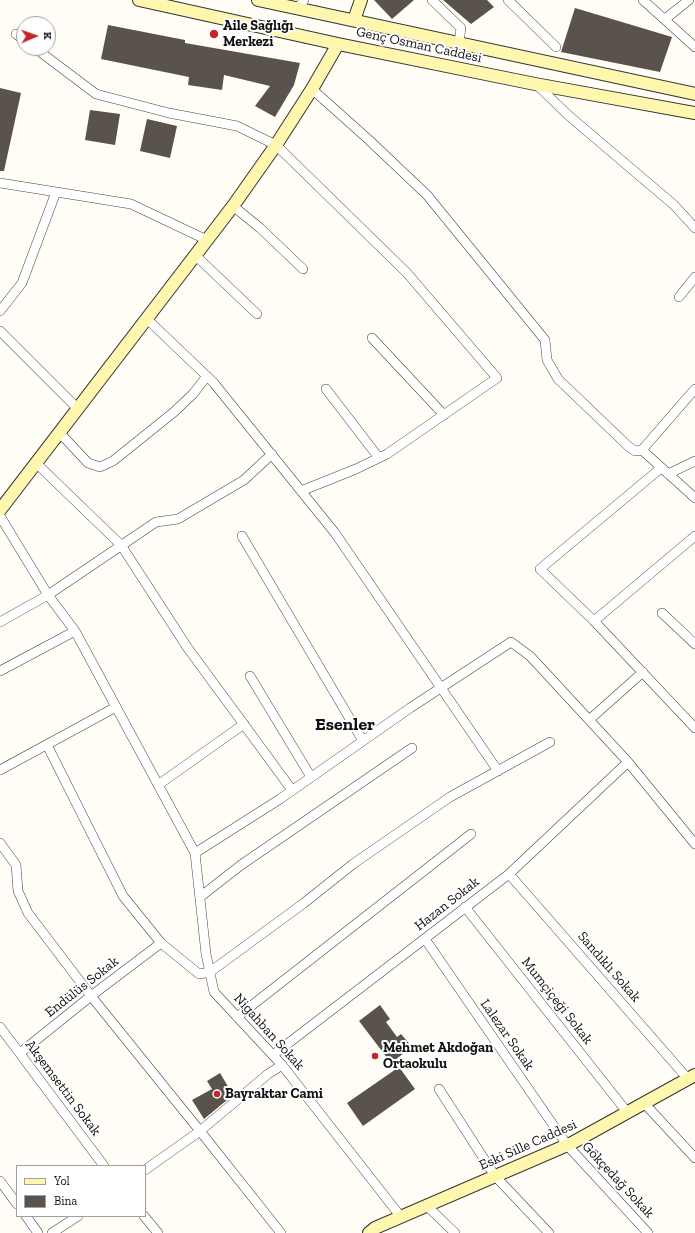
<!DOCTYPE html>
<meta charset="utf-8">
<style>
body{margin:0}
#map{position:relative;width:695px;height:1233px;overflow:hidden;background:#fffdf5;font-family:"Zilla Slab",serif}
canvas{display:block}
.legend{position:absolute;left:16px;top:1165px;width:130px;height:52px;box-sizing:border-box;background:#fff;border:1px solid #a0a0a0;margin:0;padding:5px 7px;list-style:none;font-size:12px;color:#111}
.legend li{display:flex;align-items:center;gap:8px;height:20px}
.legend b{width:20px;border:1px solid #a0a0a0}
.north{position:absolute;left:16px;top:16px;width:40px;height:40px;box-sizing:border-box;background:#fff;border:1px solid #a0a0a0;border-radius:50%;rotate:88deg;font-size:11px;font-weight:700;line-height:16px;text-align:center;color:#111}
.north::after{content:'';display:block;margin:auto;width:14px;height:18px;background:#c4262e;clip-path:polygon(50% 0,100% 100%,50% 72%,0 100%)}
</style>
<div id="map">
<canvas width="695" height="1233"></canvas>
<ul class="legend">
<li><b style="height:5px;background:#fff6b0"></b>Yol</li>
<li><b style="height:11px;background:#5a524d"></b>Bina</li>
</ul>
<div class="north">K</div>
</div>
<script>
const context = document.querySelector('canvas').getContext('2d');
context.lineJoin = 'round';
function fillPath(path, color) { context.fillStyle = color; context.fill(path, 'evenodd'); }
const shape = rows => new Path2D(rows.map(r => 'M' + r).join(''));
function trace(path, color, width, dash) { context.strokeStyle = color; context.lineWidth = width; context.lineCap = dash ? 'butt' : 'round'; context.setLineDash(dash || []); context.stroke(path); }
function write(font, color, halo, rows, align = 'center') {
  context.font = font + ' "Zilla Slab",serif'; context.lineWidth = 4; context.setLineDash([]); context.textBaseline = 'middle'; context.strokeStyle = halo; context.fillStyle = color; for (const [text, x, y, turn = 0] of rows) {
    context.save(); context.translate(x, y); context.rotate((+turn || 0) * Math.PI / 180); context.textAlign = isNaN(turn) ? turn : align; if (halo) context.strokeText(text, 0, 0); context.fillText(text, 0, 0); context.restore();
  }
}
const building = shape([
 [374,0,414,0,392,19],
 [443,0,487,0,494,7,471,24],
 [575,8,672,37,660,72,561,52],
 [108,25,185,40,185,43,300,63,294,85,275,117,255,106,270,86,224,75,222,90,188,85,189,77,101,59],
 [0,88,21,93,4,171,0,171],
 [90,110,120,114,115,145,85,140],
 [147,119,177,126,170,158,140,151],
 [380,1005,390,1019,386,1022,397,1037,401,1034,412,1047,391,1063,359,1021],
 [399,1067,415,1089,363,1126,347,1103],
 [220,1073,233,1095,204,1119,192,1100,212,1089,207,1081]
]);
const street = shape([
 [432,0,461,28,459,42],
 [508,0,556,47],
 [643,0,695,47],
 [298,8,304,0],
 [665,19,689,0],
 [16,34,24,40],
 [35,48,96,94,169,113,237,126,276,145,407,273,497,378,387,454,356,469,301,491],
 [536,84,568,115,674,205,695,228],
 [312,89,369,140,427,195,545,340,547,360,558,379,628,446,635,451,642,450],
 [0,183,131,204,207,240],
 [233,206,260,228,303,269],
 [195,255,257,314],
 [679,297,695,277],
 [0,311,22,283,56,192],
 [147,319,213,382,335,533,498,771],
 [0,331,78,409],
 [372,338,444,415],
 [326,389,379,458],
 [695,389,642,450,695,498],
 [60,433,88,463,100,467,113,461,174,412,193,394,207,376],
 [36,463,121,545,187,647,292,790],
 [661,468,540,569,594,621,695,728],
 [668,474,695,461],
 [0,516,48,595,75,631,195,853,206,954,214,992,282,1065,401,1217],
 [242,536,363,741],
 [662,613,695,644],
 [594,621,695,536],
 [0,622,48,595,156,522,178,519,244,480,272,454],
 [0,671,75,631],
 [250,676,311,777],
 [589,720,643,672],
 [47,745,123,896,161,943,199,974,210,972,304,903,353,864,450,797,550,742],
 [0,770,116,707],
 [158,785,244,724],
 [0,843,16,865,18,891,28,913,91,996,200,1131,281,1233],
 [195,853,280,799,410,708,511,642,530,656,628,762,695,844],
 [509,874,688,1079],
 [200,897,241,865,412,748],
 [465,907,627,1112],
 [425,939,567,1145,648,1233],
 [237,1017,471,834],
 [0,1027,104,1166],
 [20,1053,91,996,161,943],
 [273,1055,509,874,628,762],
 [439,1089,495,1176,549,1233],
 [644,1103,695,1158],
 [145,1170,200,1131,268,1074,282,1065],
 [0,1181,17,1204],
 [427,1206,455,1233],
 [26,1216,38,1233],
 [144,1216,158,1233],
 [52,1233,78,1216]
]);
const secondary = shape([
 [139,0,338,44,535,84,695,113],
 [258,0,695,94],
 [354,20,361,0],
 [0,510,233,206,276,145,312,89,338,44],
 [369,1233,375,1228,572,1143,695,1075]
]);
const markers = [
 [214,34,5,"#c4262e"],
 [375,1056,4,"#c4262e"],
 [217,1094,4,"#c4262e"]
];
const poiNames = [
 ["Aile Sağlığı",223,26],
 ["Merkezi",223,42],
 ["Mehmet Akdoğan",383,1048],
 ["Ortaokulu",383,1064],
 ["Bayraktar Cami",225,1094]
];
const streetNames = [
 ["Genç Osman Caddesi",419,45,12],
 ["Hazan Sokak",447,904,-38],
 ["Sandıklı Sokak",609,967,49],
 ["Endülüs Sokak",82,987,-38],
 ["Mumçiçeği Sokak",557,1001,52],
 ["Nigahban Sokak",269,1032,48],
 ["Lalezar Sokak",507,1035,55],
 ["Akşemsettin Sokak",63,1088,53],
 ["Eski Sille Caddesi",528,1145,-24],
 ["Gökçedağ Sokak",618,1180,47]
];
const districtNames = [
 ["Esenler",345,725]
];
fillPath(building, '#5a524d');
trace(street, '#444', 10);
trace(secondary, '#333', 14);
trace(street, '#fff', 9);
trace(secondary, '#fff6b0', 12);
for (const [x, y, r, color] of markers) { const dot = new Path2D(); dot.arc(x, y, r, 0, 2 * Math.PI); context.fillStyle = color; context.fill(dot); trace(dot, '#fff', 1.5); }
write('bold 14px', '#111', '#fff', poiNames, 'left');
write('14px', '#111', '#fff', streetNames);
write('bold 18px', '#111', '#fff', districtNames);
</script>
